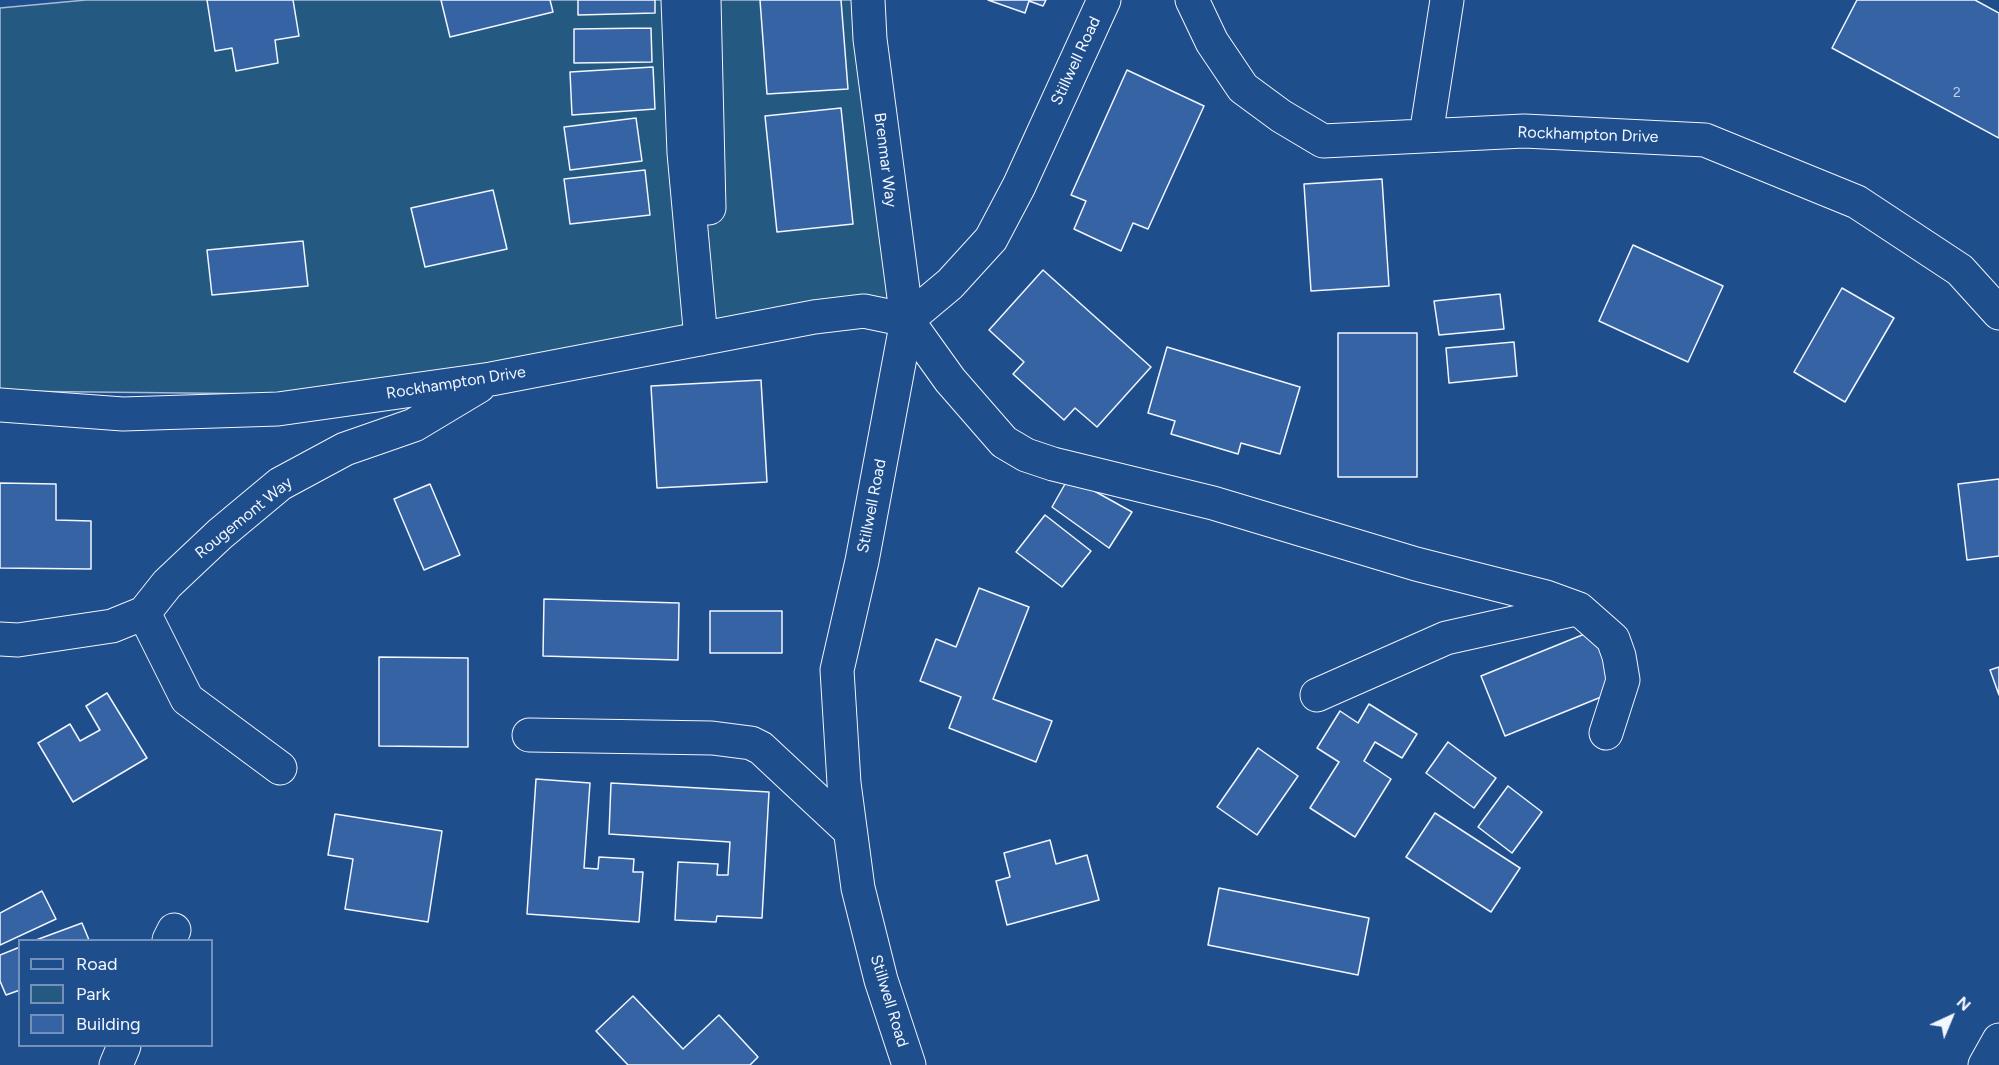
<!DOCTYPE html>
<style>
body{margin:0}
#map{position:relative;width:1999px;height:1065px;overflow:hidden;background:#1f4e8c;font-family:Figtree,sans-serif}
canvas{display:block}
.legend{position:absolute;left:18px;top:939px;width:195px;height:108px;box-sizing:border-box;background:#1f4e8c;border:2px solid #7391ba;margin:0;padding:8px 10px;list-style:none;font-size:18px;color:#f2f6ff}
.legend li{display:flex;align-items:center;gap:12px;height:30px}
.legend b{width:30px;border:2px solid #7391ba}
.north{position:absolute;left:1921px;top:987px;width:60px;height:60px;-webkit-text-stroke:4px #1f4e8c;paint-order:stroke;rotate:44deg;font-size:16px;font-weight:700;line-height:24px;text-align:center;color:#f2f6ff}
.north::after{content:'';display:block;margin:auto;width:21px;height:27px;background:#f2f6ff;clip-path:polygon(50% 0,100% 100%,50% 72%,0 100%)}
</style>
<div id="map">
<canvas width="1999" height="1065"></canvas>
<ul class="legend">
<li><b style="height:8px;background:#1f4e8c"></b>Road</li>
<li><b style="height:16px;background:#245a82"></b>Park</li>
<li><b style="height:16px;background:#3563a3"></b>Building</li>
</ul>
<div class="north">N</div>
</div>
<script>
const context = document.querySelector('canvas').getContext('2d');
context.lineJoin = 'round';
function fillPath(path, color) { context.fillStyle = color; context.fill(path, 'evenodd'); }
const shape = rows => new Path2D(rows.map(r => 'M' + r).join(''));
function trace(path, color, width, dash) { context.strokeStyle = color; context.lineWidth = width; context.lineCap = dash ? 'butt' : 'round'; context.setLineDash(dash || []); context.stroke(path); }
function write(font, color, halo, rows, align = 'center') {
  context.font = font + ' Figtree,sans-serif'; context.lineWidth = 4.5; context.setLineDash([]); context.textBaseline = 'middle'; context.strokeStyle = halo; context.fillStyle = color; for (const [text, x, y, turn = 0] of rows) {
    context.save(); context.translate(x, y); context.rotate((+turn || 0) * Math.PI / 180); context.textAlign = isNaN(turn) ? turn : align; if (halo) context.strokeText(text, 0, 0); context.fillText(text, 0, 0); context.restore();
  }
}
const green = shape([
 [86,0,860,0,896,310,277,394,0,391,0,8,86,0]
]);
const building = shape([
 [207,0,293,0,299,36,275,40,278,63,236,71,232,48,215,51,207,0],
 [441,0,550,0,553,12,450,37,441,0],
 [578,0,655,0,655,13,578,15,578,0],
 [760,0,841,0,848,89,767,94,760,0],
 [988,0,1046,0,1043,6,1029,1,1025,13,988,0],
 [1857,0,1975,0,1999,13,1999,138,1832,48,1857,0],
 [651,28,652,62,574,63,574,29,651,28],
 [653,67,655,109,572,115,570,72,653,67],
 [1127,70,1204,106,1148,229,1133,223,1121,251,1074,229,1086,201,1071,195,1127,70],
 [841,108,853,224,777,232,765,116,841,108],
 [636,118,642,161,570,170,564,127,636,118],
 [645,170,650,215,570,224,564,179,645,170],
 [1382,179,1389,286,1311,291,1304,184,1382,179],
 [493,190,507,249,425,267,411,208,493,190],
 [303,241,308,286,212,295,207,250,303,241],
 [1633,245,1723,286,1688,362,1599,321,1633,245],
 [1043,270,1151,367,1097,427,1075,408,1064,420,1013,374,1024,362,989,330,1043,270],
 [1842,288,1894,318,1845,402,1794,372,1842,288],
 [1500,294,1504,329,1439,335,1434,301,1500,294],
 [1338,333,1417,333,1417,477,1338,477,1338,333],
 [1514,342,1517,376,1449,383,1446,348,1514,342],
 [1167,347,1300,387,1280,454,1241,443,1238,454,1171,434,1175,421,1148,413,1167,347],
 [761,380,767,482,657,488,651,386,761,380],
 [1069,477,1132,512,1109,548,1052,507,1069,477],
 [1999,479,1999,556,1967,560,1958,484,1999,479],
 [0,483,56,484,56,520,91,521,91,569,0,568,0,483],
 [430,484,460,555,424,570,394,499,430,484],
 [1045,515,1091,551,1062,587,1016,552,1045,515],
 [979,588,1029,607,993,699,1052,721,1036,762,949,728,961,697,920,681,936,639,956,647,979,588],
 [544,599,679,603,678,660,543,656,544,599],
 [710,611,782,611,782,653,710,653,710,611],
 [1592,631,1616,691,1505,736,1481,676,1592,631],
 [379,657,468,658,468,747,379,746,379,657],
 [1999,667,1999,695,1990,670,1999,667],
 [107,693,147,758,73,802,38,743,70,724,80,741,100,730,86,706,107,693],
 [1369,704,1417,734,1402,758,1375,742,1364,761,1391,779,1355,837,1310,808,1339,762,1317,748,1340,711,1358,723,1369,704],
 [1448,742,1496,778,1474,808,1426,773,1448,742],
 [1258,748,1298,776,1257,835,1217,807,1258,748],
 [536,779,590,783,584,868,598,869,599,857,634,859,633,872,643,872,639,922,527,914,536,779],
 [611,783,769,792,762,918,717,916,716,922,675,920,678,862,718,864,717,875,728,875,730,842,609,834,611,783],
 [1508,786,1542,812,1512,853,1478,827,1508,786],
 [1435,813,1520,868,1491,912,1406,857,1435,813],
 [335,814,442,831,428,922,345,909,353,859,328,855,335,814],
 [1050,840,1056,864,1087,855,1099,900,1007,925,996,881,1010,877,1004,853,1050,840],
 [1219,888,1369,918,1358,975,1208,945,1219,888],
 [42,891,56,919,0,945,0,913,42,891],
 [82,923,89,940,36,940,82,923],
 [20,947,20,990,6,995,0,981,0,955,20,947],
 [633,996,683,1049,719,1015,758,1057,750,1065,628,1065,596,1031,633,996]
]);
const minor = shape([
 [678,0,684,153,701,339],
 [704,0,709,208],
 [868,0,870,39,907,320,950,380,1004,442,1026,455,1053,464,1213,503,1416,564,1546,597,1579,609,1613,639,1619,656,1623,680,1606,733],
 [1192,0,1212,42,1243,88,1281,116,1323,141,1524,131,1705,140,1857,202,1960,270,1999,313],
 [1426,135,1447,0],
 [0,405,123,414,278,409,491,379,814,317,864,311,907,320],
 [144,613,187,699,280,768],
 [0,639,18,640,112,626,144,613,167,584,220,534,280,484,345,449,414,425,479,386],
 [1317,695,1446,638,1576,609],
 [529,735,712,738,751,743,761,748,850,831],
 [169,940,174,930],
 [116,1065,124,1046],
 [909,1065,881,980,858,888,844,783,837,670,862,561,907,320,950,284,991,239,1019,186,1104,0],
 [1985,1065,1999,1040]
]);
const numberNames = [
 ["2",1957,93]
];
const streetNames = [
 ["Stillwell Road",1076,61,-65],
 ["Rockhampton Drive",1588,135,2],
 ["Brenmar Way",885,160,83],
 ["Rockhampton Drive",456,383,-9],
 ["Stillwell Road",872,506,-79],
 ["Rougemont Way",244,518,-39],
 ["Stillwell Road",889,1001,73]
];
fillPath(green, '#245a82');
trace(green, '#a8bbd7', 1.5);
fillPath(building, '#3563a3');
trace(building, '#f2f6ff', 1.5);
trace(minor, '#f2f6ff', 35);
trace(minor, '#1f4e8c', 33);
write('14px', '#c3d1e8', null, numberNames);
write('16px', '#f2f6ff', '#1f4e8c', streetNames);
</script>
